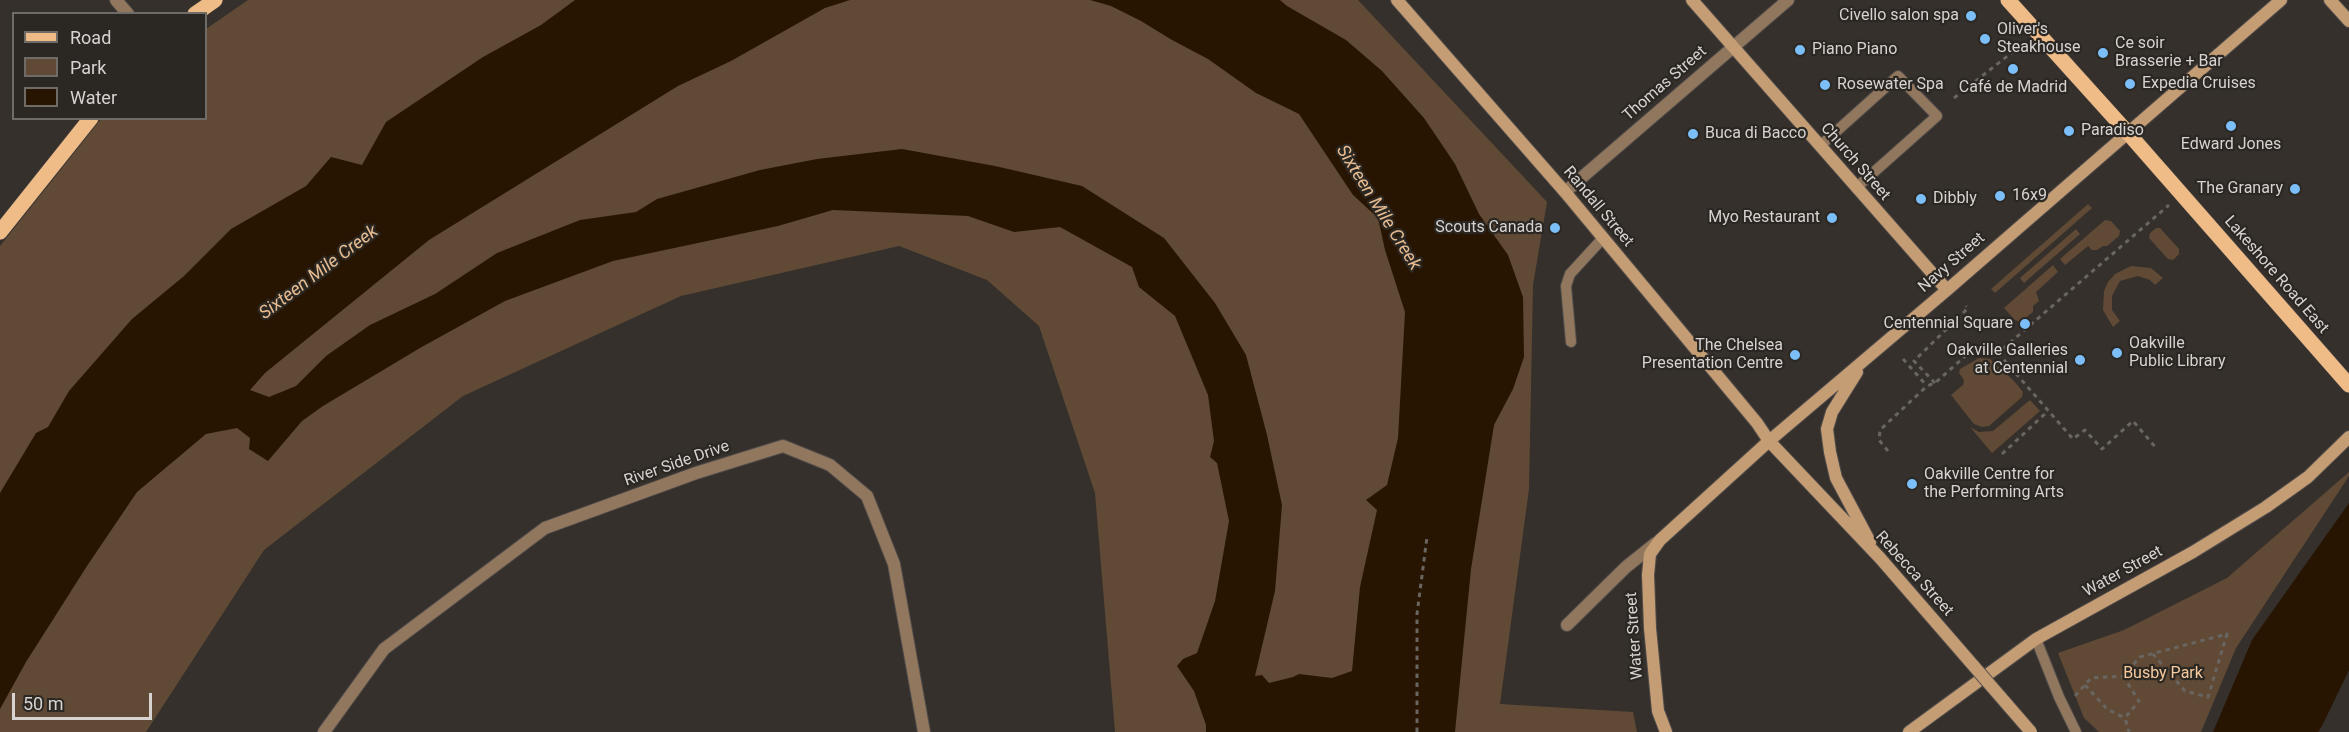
<!DOCTYPE html>
<meta charset="utf-8">
<style>
body{margin:0}
#map{position:relative;width:2349px;height:732px;overflow:hidden;background:#35302c;font-family:Roboto,sans-serif}
canvas{display:block}
.legend{position:absolute;left:12px;top:12px;width:195px;height:108px;box-sizing:border-box;background:#2b2722;border:2px solid #6f6c68;margin:0;padding:8px 10px;list-style:none;font-size:18px;color:#d6d3d1}
.legend li{display:flex;align-items:center;gap:12px;height:30px}
.legend b{width:30px;border:2px solid #6f6c68}
.scale{position:absolute;left:12px;top:693px;width:140px;height:27px;box-sizing:border-box;border:3px solid #d6d3d1;border-top:0;padding-left:8px;font-size:18px;line-height:21px;white-space:nowrap;color:#d6d3d1;-webkit-text-stroke:4px #2b2722;paint-order:stroke}
</style>
<div id="map">
<canvas width="2349" height="732"></canvas>
<ul class="legend">
<li><b style="height:8px;background:#efbb87"></b>Road</li>
<li><b style="height:16px;background:#604a35"></b>Park</li>
<li><b style="height:16px;background:#281501"></b>Water</li>
</ul>
<div class="scale">50 m</div>
</div>
<script>
const context = document.querySelector('canvas').getContext('2d');
context.lineJoin = 'round';
function fillPath(path, color) { context.fillStyle = color; context.fill(path, 'evenodd'); }
const shape = rows => new Path2D(rows.map(r => 'M' + r).join(''));
function trace(path, color, width, dash) { context.strokeStyle = color; context.lineWidth = width; context.lineCap = dash ? 'butt' : 'round'; context.setLineDash(dash || []); context.stroke(path); }
function write(font, color, halo, rows, align = 'center') {
  context.font = font + ' Roboto,sans-serif'; context.lineWidth = 4.5; context.setLineDash([]); context.textBaseline = 'middle'; context.strokeStyle = halo; context.fillStyle = color; for (const [text, x, y, turn = 0] of rows) {
    context.save(); context.translate(x, y); context.rotate((+turn || 0) * Math.PI / 180); context.textAlign = isNaN(turn) ? turn : align; if (halo) context.strokeText(text, 0, 0); context.fillText(text, 0, 0); context.restore();
  }
}
const green = shape([
 [248,0,1358,0,1547,202,1533,285,1529,489,1500,704,1633,712,1637,732,1115,732,1095,493,1039,326,987,280,899,246,681,296,463,396,264,550,146,732,0,732,0,246,101,119,206,118,206,29],
 [2088,204,2092,208,1995,293,1991,289],
 [2105,220,2111,221,2120,231,2119,236,2107,246,2103,246,2097,250,2092,250,2088,246,2065,265,2060,259],
 [2156,228,2160,228,2179,249,2179,254,2173,260,2168,259,2149,238,2150,233],
 [2076,229,2080,234,2024,283,2020,278],
 [2053,265,2058,272,2036,292,2039,301,2033,306,2033,312,2020,322,2015,320,2004,308],
 [2131,266,2151,268,2163,278,2155,285,2150,280,2138,276,2120,281,2112,296,2112,310,2120,321,2113,327,2103,310,2104,291,2108,282,2115,274],
 [1979,358,1990,359,2014,381,2023,392,2022,397,1989,426,1982,427,1974,424,1951,395,1963,385,1964,380,1959,373,1960,369],
 [2030,400,2040,411,1992,453,1970,427,1979,432,1993,431],
 [2349,472,2349,476,2236,648,2201,732,2099,732,2084,718,2058,653,2124,630,2227,578]
]);
const water = shape([
 [575,0,850,0,825,8,731,61,678,86,429,240,265,373,250,390,269,397,296,386,326,356,370,325,435,294,497,253,580,220,636,212,657,199,760,170,817,159,902,149,995,166,1082,186,1164,238,1215,303,1246,355,1267,435,1282,505,1275,591,1255,676,1262,675,1269,683,1293,677,1299,674,1332,678,1352,671,1360,587,1377,510,1366,500,1387,485,1398,438,1405,312,1385,250,1378,218,1353,195,1299,114,1256,93,1208,59,1172,40,1141,21,1111,6,1090,0,1280,0,1287,6,1346,40,1382,71,1424,118,1455,164,1479,214,1508,255,1523,297,1524,357,1513,389,1494,425,1471,569,1455,732,1206,732,1206,725,1194,691,1177,666,1183,659,1197,653,1215,601,1229,521,1217,463,1210,457,1214,441,1208,395,1175,316,1139,287,1132,267,1060,227,1014,232,968,216,833,210,778,226,613,261,505,301,420,348,323,406,302,421,268,461,249,449,250,438,237,428,206,434,137,492,87,566,26,662,0,709,0,493,36,433,48,427,69,391,132,319,184,276,231,229,306,186,331,157,362,165,386,122,483,57,541,25],
 [2349,503,2349,670,2322,726,2318,732,2213,732,2252,640]
]);
const path = shape([
 [1954,98,2019,47],
 [1998,353,2073,439,2085,430,2102,449,2133,421,2157,449],
 [1903,359,1927,386],
 [1935,383,1914,361,1968,308,1966,306],
 [1888,451,1879,440,1880,430,1927,386,1935,383,1973,349,1998,353,2169,205],
 [2002,454,2048,411],
 [2123,676,2139,701,2125,718,2129,732],
 [2085,685,2107,709,2125,718],
 [2075,696,2091,678,2123,676,2140,657,2227,634,2208,697,2185,691,2153,654],
 [1417,732,1417,614,1427,537]
]);
const lane = shape([
 [1820,146,1898,76,1937,116,1856,188],
 [1571,342,1566,286,1570,274,1603,238],
 [2036,639,2059,697,2076,732]
]);
const street = shape([
 [116,0,128,14],
 [1565,192,1788,0],
 [1567,625,1626,567,1656,543],
 [324,732,384,649,545,528,696,473,783,446,830,465,867,496,894,564,924,732]
]);
const secondary = shape([
 [1397,0,1565,192,1757,423,1769,441,1880,558],
 [1692,0,1947,290],
 [2330,0,2349,21],
 [1857,372,1832,412,1827,429,1830,452,1836,478,1870,542],
 [1666,732,1658,711,1650,628,1648,575,1650,554,1660,540,1769,441,1947,290,2281,0],
 [1909,732,2036,639,2193,552,2266,507,2308,477,2349,437]
]);
const primary = shape([
 [2008,0,2128,133,2349,385],
 [195,14,215,0],
 [0,232,91,118]
]);
const secondaryBridge = shape([
 [1880,558,2031,732]
]);
const markers = [
 [1971,16,6,"#7bbef8"],
 [1985,39,6,"#7bbef8"],
 [1800,50,6,"#7bbef8"],
 [2103,53,6,"#7bbef8"],
 [2013,69,6,"#7bbef8"],
 [2130,84,6,"#7bbef8"],
 [1825,85,6,"#7bbef8"],
 [2231,126,6,"#7bbef8"],
 [2069,131,6,"#7bbef8"],
 [1693,134,6,"#7bbef8"],
 [2295,189,6,"#7bbef8"],
 [2000,196,6,"#7bbef8"],
 [1921,199,6,"#7bbef8"],
 [1832,218,6,"#7bbef8"],
 [1555,228,6,"#7bbef8"],
 [2025,324,6,"#7bbef8"],
 [2117,353,6,"#7bbef8"],
 [1795,355,6,"#7bbef8"],
 [2080,360,6,"#7bbef8"],
 [1912,484,6,"#7bbef8"]
];
const poiNames = [
 ["Civello salon spa",1959,16,"right"],
 ["Oliver's",1997,30],
 ["Steakhouse",1997,48],
 ["Ce soir",2115,44],
 ["Brasserie + Bar",2115,62],
 ["Piano Piano",1812,50],
 ["Expedia Cruises",2142,84],
 ["Rosewater Spa",1837,85],
 ["Café de Madrid",2013,88,"center"],
 ["Paradiso",2081,131],
 ["Buca di Bacco",1705,134],
 ["Edward Jones",2231,145,"center"],
 ["The Granary",2283,189,"right"],
 ["16x9",2012,196],
 ["Dibbly",1933,199],
 ["Myo Restaurant",1820,218,"right"],
 ["Scouts Canada",1543,228,"right"],
 ["Centennial Square",2013,324,"right"],
 ["Oakville",2129,344],
 ["Public Library",2129,362],
 ["The Chelsea",1783,346,"right"],
 ["Presentation Centre",1783,364,"right"],
 ["Oakville Galleries",2068,351,"right"],
 ["at Centennial",2068,369,"right"],
 ["Oakville Centre for",1924,475],
 ["the Performing Arts",1924,493]
];
const streetNames = [
 ["Thomas Street",1665,84,-41],
 ["Church Street",1855,162,49],
 ["Randall Street",1598,207,50],
 ["Navy Street",1952,263,-41],
 ["Lakeshore Road East",2276,275,49],
 ["River Side Drive",677,464,-19],
 ["Water Street",2123,572,-29],
 ["Rebecca Street",1914,574,48],
 ["Water Street",1635,636,-94]
];
const parkNames = [
 ["Busby Park",2163,674]
];
const waterNames = [
 ["Sixteen Mile Creek",1378,208,58],
 ["Sixteen Mile Creek",319,273,-37]
];
fillPath(green, '#604a35');
fillPath(water, '#281501');
trace(lane, '#524d4a', 12);
trace(street, '#524d4a', 14);
trace(secondary, '#524d4a', 14);
trace(primary, '#524d4a', 16);
trace(path, '#696561', 3, [4.5, 4.5]);
trace(lane, '#90775e', 10);
trace(street, '#90775e', 12);
trace(secondary, '#c59d75', 12);
trace(primary, '#efbb87', 15);
trace(secondaryBridge, '#524d4a', 14, []);
trace(secondaryBridge, '#c59d75', 12);
for (const [x, y, r, color] of markers) { const dot = new Path2D(); dot.arc(x, y, r, 0, 2 * Math.PI); context.fillStyle = color; context.fill(dot); trace(dot, '#2b2722', 2); }
write('16px', '#d6d3d1', '#2b2722', poiNames, 'left');
write('16px', '#d6d3d1', '#2b2722', streetNames);
write('16px', '#f7ca9f', '#2b2722', parkNames);
write('italic 18px', '#e8bc91', '#2b2722', waterNames);
</script>
